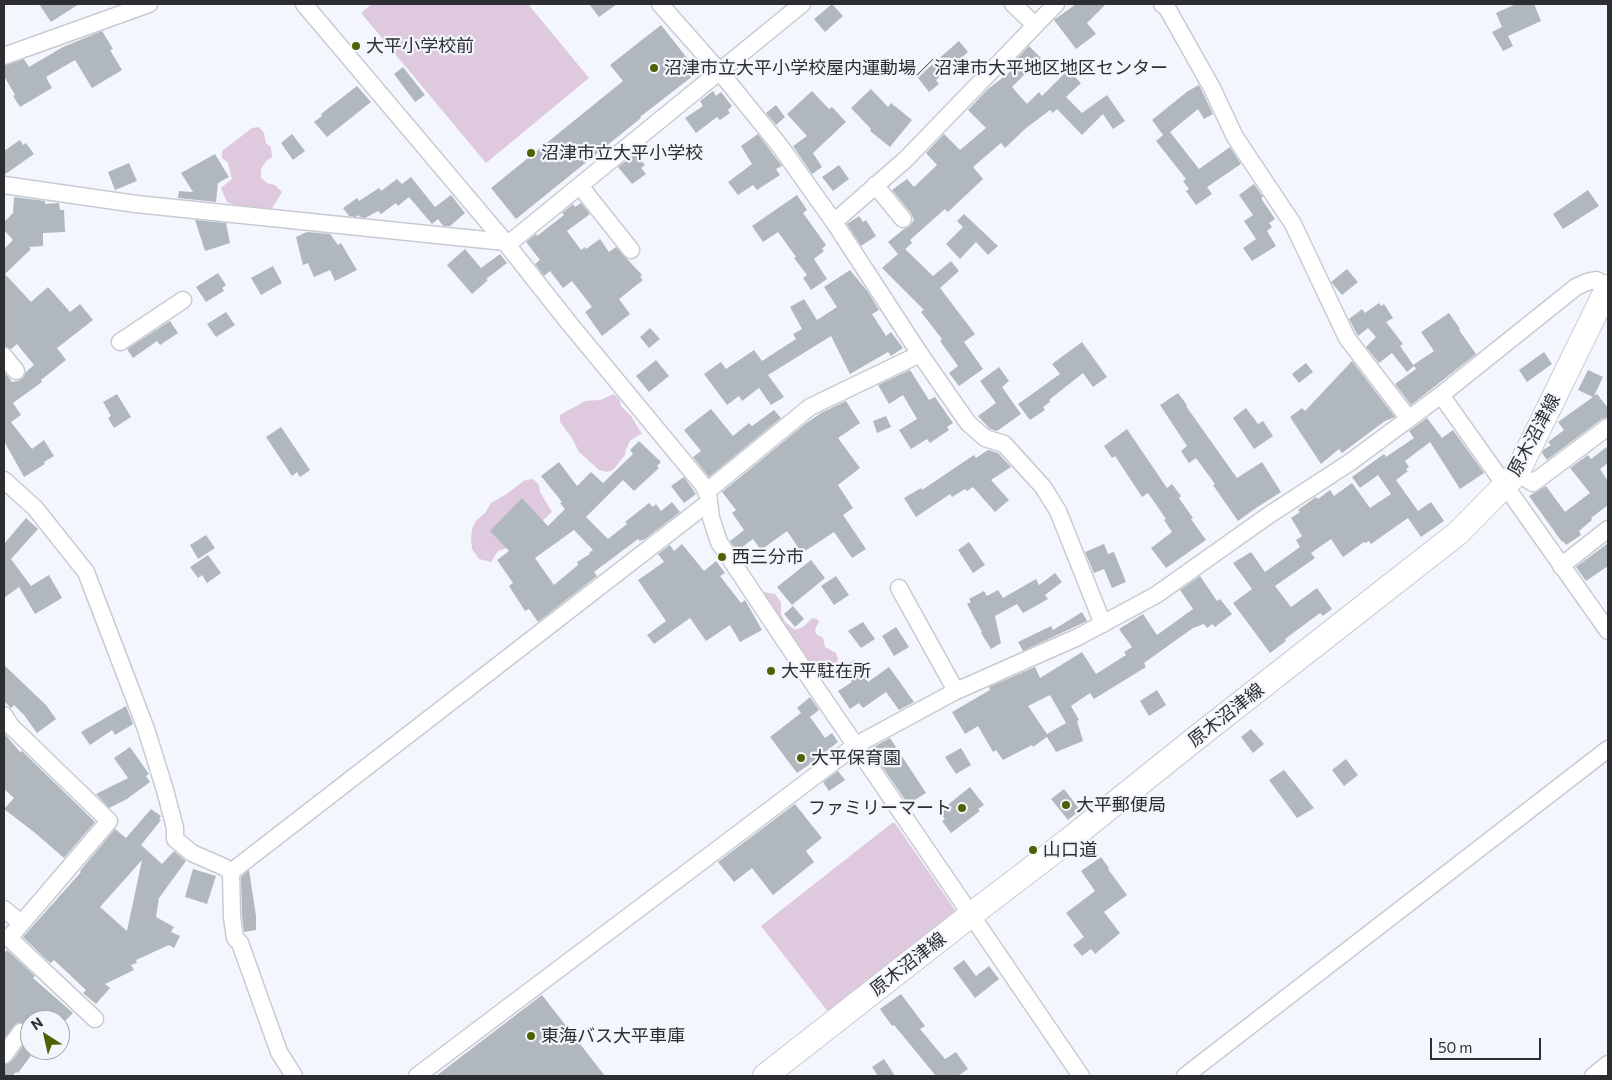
<!DOCTYPE html>
<meta charset="utf-8">
<style>
body{margin:0}
#map{position:relative;width:1612px;height:1080px;overflow:hidden;background:#f3f6fd;font-family:Commissioner,sans-serif}
canvas{display:block}
.frame{position:absolute;inset:0;border:5px solid #2d2e31;pointer-events:none}
.north{position:absolute;left:20px;top:1010px;width:50px;height:50px;box-sizing:border-box;background:#f3f6fd;border:1px solid #a4a6ab;border-radius:50%;rotate:325deg;font-size:14px;font-weight:700;line-height:20px;text-align:center;color:#2d2e31}
.north::after{content:'';display:block;margin:auto;width:18px;height:22px;background:#506105;clip-path:polygon(50% 0,100% 100%,50% 72%,0 100%)}
.scale{position:absolute;left:1430px;top:1038px;width:111px;height:22px;box-sizing:border-box;border:2px solid #2d2e31;border-top:0;padding-left:6px;font-size:15px;line-height:18px;white-space:nowrap;color:#2d2e31;-webkit-text-stroke:4px #f3f6fd;paint-order:stroke}
</style>
<div id="map">
<canvas width="1612" height="1080"></canvas>
<div class="frame"></div>
<div class="north">N</div>
<div class="scale">50 m</div>
</div>
<script>
const context = document.querySelector('canvas').getContext('2d');
context.lineJoin = 'round';
function fillPath(path, color) { context.fillStyle = color; context.fill(path, 'evenodd'); }
const shape = rows => new Path2D(rows.map(r => 'M' + r).join(''));
function trace(path, color, width, dash) { context.strokeStyle = color; context.lineWidth = width; context.lineCap = dash ? 'butt' : 'round'; context.setLineDash(dash || []); context.stroke(path); }
function write(font, color, halo, rows, align = 'center') {
  context.font = font + ' Commissioner,"Noto Sans JP",sans-serif'; context.lineWidth = 4.5; context.setLineDash([]); context.textBaseline = 'middle'; context.strokeStyle = halo; context.fillStyle = color; for (const [text, x, y, turn = 0] of rows) {
    context.save(); context.translate(x, y); context.rotate((+turn || 0) * Math.PI / 180); context.textAlign = isNaN(turn) ? turn : align; if (halo) context.strokeText(text, 0, 0); context.fillText(text, 0, 0); context.restore();
  }
}
const green = shape([
 [372,4,528,4,589,78,486,163,361,13],
 [259,127,264,133,266,143,271,147,272,157,266,161,261,169,261,178,267,183,275,185,282,192,271,210,242,209,227,202,221,188,232,179,228,163,222,158,222,151,252,128],
 [614,394,620,400,621,406,631,416,642,434,637,436,630,441,625,452,625,455,613,470,607,472,599,470,579,452,572,438,560,422,560,415,585,401,600,400],
 [533,479,539,485,540,492,552,512,528,534,510,547,498,551,491,562,479,559,472,549,471,538,472,529,476,521,485,513,491,503,505,495,525,480],
 [763,592,775,594,781,602,781,614,785,622,795,630,803,627,812,618,817,619,819,622,815,629,816,634,823,638,825,647,836,653,838,659,836,666,822,670,819,674,813,673,760,596],
 [892,823,895,823,957,913,829,1013,761,926]
]);
const building = shape([
 [39,4,79,4,51,22],
 [589,4,617,4,599,17],
 [832,4,843,16,825,32,814,19],
 [1076,4,1106,4,1087,23,1096,34,1076,49,1054,20],
 [1516,4,1534,4,1541,21,1508,36,1513,46,1503,51,1492,32,1502,27,1496,13],
 [661,25,698,72,640,117,641,118,516,219,491,188,623,81,610,65],
 [102,31,113,49,110,50,122,70,92,88,75,60,46,77,52,88,20,107,13,96,15,95,4,76,4,66,24,59,29,67,63,47],
 [959,41,968,52,936,80,939,84,929,92,915,74,925,66,927,69],
 [1029,46,1041,58,1012,87,1027,104,1039,92,1042,96,1068,70,1081,83,1066,97,1082,113,1107,95,1125,121,1113,129,1103,114,1082,135,1057,109,1053,113,1050,110,1025,129,1005,148,1001,143,973,167,983,179,948,212,945,209,910,240,912,243,905,249,933,276,951,261,959,271,940,288,975,334,964,342,983,369,959,386,949,373,958,366,940,341,942,339,921,312,924,310,882,268,898,254,888,242,904,229,910,226,914,220,911,213,892,190,907,179,914,187,937,165,926,153,944,134,960,150,986,128,968,110,987,90,1011,71,1008,68],
 [403,67,425,95,415,102,394,74],
 [1199,85,1213,114,1204,119,1198,109,1170,132,1199,169,1230,147,1241,164,1207,187,1212,194,1196,205,1186,191,1189,189,1183,181,1186,179,1156,141,1163,135,1152,120,1188,91],
 [357,86,371,102,327,137,314,122,322,116,321,114],
 [871,89,888,107,891,103,912,120,890,147,870,131,871,129,851,108],
 [713,91,716,96,721,92,732,106,728,110,730,113,720,120,717,117,696,133,685,118,703,106,700,101],
 [812,91,829,109,832,107,846,122,813,153,822,167,812,174,793,146,807,136,787,114],
 [776,105,785,117,776,125,766,113],
 [292,134,305,151,293,160,281,143],
 [758,134,782,166,776,169,780,175,757,190,753,185,738,195,728,182,752,164,741,146],
 [20,140,23,145,26,143,34,154,4,175,4,151],
 [636,153,645,165,641,168,646,174,632,184,618,167],
 [215,154,229,177,218,183,216,202,178,198,179,191,193,192,181,173],
 [129,163,137,181,115,190,108,172],
 [839,165,849,179,833,191,822,177],
 [411,177,435,207,451,195,465,213,450,226,443,226,438,219,432,224,409,197,398,206,396,203,381,214,378,211,365,218,360,217,358,215,356,217,349,216,343,208,357,198,359,201,379,188,381,191,397,179,402,184],
 [1254,184,1263,197,1261,198,1275,219,1269,223,1272,227,1267,231,1276,246,1252,261,1243,248,1256,239,1244,221,1253,215,1239,195],
 [1588,190,1599,206,1563,229,1553,214],
 [797,195,807,210,803,213,826,245,822,249,824,251,814,259,827,279,811,290,803,278,807,275,794,258,796,257,778,232,763,242,752,226],
 [14,197,45,201,45,204,59,203,60,210,64,210,65,232,43,233,43,246,29,247,31,249,5,274,31,302,48,287,70,312,80,304,93,320,57,348,66,360,41,380,42,382,13,403,21,415,11,422,32,449,44,440,54,456,44,462,45,464,24,477,4,441,4,372,12,382,18,381,23,378,26,372,34,365,17,344,11,349,4,346,4,249,13,240,4,230,4,222,13,213],
 [581,203,590,214,567,231,581,250,585,247,586,249,600,239,609,252,616,247,642,275,640,277,643,280,619,299,630,314,602,336,585,312,592,307,572,281,563,288,550,271,544,276,535,264,540,260,526,242,536,234,537,236,564,215,562,213,573,204,575,207],
 [964,214,998,246,988,255,976,242,960,259,946,244,963,227,957,221],
 [859,216,863,222,866,220,876,236,861,246,847,224],
 [195,220,226,223,230,243,205,251],
 [307,232,330,234,338,245,341,243,357,270,335,281,330,270,314,277,308,263,303,265,296,237],
 [465,249,481,268,500,254,507,263,486,279,488,280,472,294,447,265],
 [273,266,282,283,261,295,251,278],
 [1347,269,1358,282,1342,295,1331,282],
 [850,270,868,292,879,310,872,314,886,336,891,332,903,348,891,356,888,352,850,374,831,336,768,375,784,397,771,405,759,388,742,401,739,396,727,405,704,374,721,362,726,369,754,350,762,361,796,339,793,334,802,329,790,307,804,299,817,320,837,307,824,287],
 [218,273,226,285,222,288,224,291,206,302,196,287],
 [1379,303,1381,306,1384,304,1393,318,1386,322,1403,344,1400,346,1414,366,1413,365,1434,351,1421,332,1449,313,1460,329,1459,330,1476,354,1411,405,1395,384,1416,369,1414,366,1407,372,1392,353,1379,363,1366,347,1376,337,1368,328,1358,336,1349,319,1362,309,1365,313],
 [226,312,235,325,216,337,207,324],
 [170,321,178,333,160,345,157,341,133,358,127,349],
 [650,328,660,339,649,348,640,337],
 [1082,342,1107,377,1093,387,1083,373,1049,400,1050,402,1043,407,1045,410,1030,420,1018,404,1060,374,1052,364],
 [1544,352,1552,364,1527,382,1519,370],
 [656,360,669,376,649,392,636,376],
 [1352,361,1395,417,1385,421,1342,453,1339,449,1321,464,1290,417,1302,408,1305,411],
 [1306,363,1313,372,1299,383,1292,374],
 [999,367,1009,381,1002,387,1021,414,997,431,990,429,978,416,996,403,980,381],
 [910,370,929,400,935,397,953,423,947,427,949,430,930,443,927,439,911,449,899,430,917,419,903,395,889,404,878,385],
 [1588,370,1603,377,1594,396,1597,394,1608,408,1608,417,1602,419,1547,460,1542,453,1543,450,1551,445,1548,442,1564,430,1558,422,1593,397,1578,390],
 [1178,393,1187,405,1186,406,1237,478,1262,462,1281,492,1256,508,1238,521,1213,485,1215,484,1196,458,1189,463,1181,451,1187,446,1160,405],
 [117,394,131,417,114,428,108,418,111,416,103,402],
 [846,401,860,423,838,438,860,468,838,485,853,508,843,515,866,549,852,558,834,532,802,553,787,531,761,550,753,539,737,551,730,541,744,530,732,513,736,510,722,492,805,424,821,413],
 [1246,408,1258,424,1263,421,1273,436,1254,449,1233,418],
 [711,409,733,436,749,423,752,426,774,410,781,418,709,477,693,457,701,451,684,430],
 [886,416,891,427,877,433,873,421],
 [1427,418,1442,438,1453,430,1484,473,1460,489,1430,442,1405,461,1409,467,1406,469,1408,471,1396,480,1418,511,1431,502,1444,521,1421,537,1408,518,1371,544,1369,541,1366,543,1364,542,1343,557,1331,539,1311,553,1315,558,1275,586,1291,607,1317,588,1332,609,1323,616,1320,613,1285,639,1286,641,1270,653,1233,603,1252,589,1233,563,1251,552,1265,572,1300,547,1296,540,1302,536,1291,518,1300,512,1298,510,1316,497,1318,499,1330,490,1334,496,1352,483,1370,508,1391,494,1378,475,1360,488,1352,477,1384,454,1386,457,1414,438,1409,431],
 [281,427,310,470,300,477,297,472,292,476,266,437],
 [1127,429,1167,488,1172,484,1181,496,1179,498,1193,518,1191,519,1206,540,1166,568,1151,548,1172,532,1164,520,1166,519,1148,493,1142,497,1115,456,1112,458,1104,446],
 [639,441,661,462,657,466,659,468,634,491,623,480,586,517,608,539,627,524,625,522,649,503,653,507,656,504,661,511,672,502,680,512,645,539,640,541,638,539,594,572,597,576,538,622,529,609,525,611,509,586,513,583,497,560,509,551,490,531,522,498,548,526,565,509,560,503,562,502,541,476,559,462,577,486,591,472,603,483,633,454,630,450],
 [574,530,593,550,589,553,590,554,577,562,578,565,554,585,535,558],
 [1608,446,1608,463,1600,469,1608,481,1608,505,1591,518,1592,520,1579,531,1581,535,1566,545,1563,541,1562,542,1529,496,1546,486,1565,512,1590,493,1570,468,1588,455,1591,459],
 [988,450,998,453,1011,467,991,480,1009,500,995,512,973,487,967,491,965,489,952,497,950,494,916,517,904,498,921,488,922,490,974,455,976,458],
 [684,477,696,494,684,503,671,486],
 [26,518,38,529,11,559,31,586,49,575,62,598,35,614,19,587,4,598,4,544],
 [206,535,215,548,198,559,190,545],
 [969,542,985,565,973,573,958,550],
 [1608,543,1608,566,1586,581,1576,567],
 [682,544,704,571,716,561,725,573,720,576,741,603,745,600,762,630,740,642,730,625,706,641,690,618,654,644,647,635,666,621,638,580,664,562,658,554,670,545,674,551],
 [1104,544,1108,554,1114,552,1126,582,1112,588,1104,569,1094,573,1085,552],
 [208,555,221,573,207,583,202,575,198,578,190,567],
 [811,560,825,578,792,605,777,587],
 [1055,573,1062,582,1045,595,1048,599,1023,613,1017,604,995,616,1001,643,991,649,981,633,982,632,967,604,971,602,969,599,984,591,987,596,998,590,1003,598,1036,579,1039,585],
 [836,576,849,595,834,605,821,586],
 [1200,576,1217,601,1220,599,1232,614,1215,627,1212,624,1207,628,1204,624,1193,628,1144,663,1146,667,1094,699,1090,693,1071,706,1079,720,1077,721,1083,741,1056,752,1047,737,1033,747,1032,745,1003,760,996,750,993,752,978,726,965,734,952,712,990,690,989,687,1035,667,1040,678,1082,652,1096,674,1126,655,1124,652,1132,647,1119,629,1143,614,1157,635,1193,609,1180,590],
 [1050,695,1066,723,1047,734,1028,706],
 [793,606,804,619,795,627,784,614],
 [1082,612,1087,621,1023,651,1018,642,1051,626,1053,630],
 [863,622,875,639,861,648,848,631],
 [896,627,909,647,894,656,882,636],
 [854,660,868,682,889,667,914,702,899,710,886,692,863,708,859,703,850,709,838,691,852,682,842,668],
 [4,665,46,705,56,719,37,733,24,715,14,705,11,708,4,701],
 [1157,690,1166,705,1149,716,1140,701],
 [810,697,819,710,810,717,825,738,832,733,838,742,825,752,827,755,811,766,810,764,797,773,770,737,801,713,797,708],
 [126,706,133,724,115,735,112,730,90,745,81,732],
 [1251,729,1264,744,1253,753,1241,737],
 [4,733,20,752,22,751,95,822,64,858,34,832,4,809,14,798,4,789],
 [890,738,926,793,908,804,870,749],
 [130,747,149,774,146,776,150,782,127,799,109,808,96,794,128,778,114,758],
 [961,748,971,765,956,774,945,757],
 [1346,759,1358,775,1344,786,1332,770],
 [1284,770,1314,808,1297,818,1269,780],
 [838,771,845,780,829,791,823,782],
 [970,787,984,805,978,809,980,811,951,833,942,821,945,819,939,812],
 [1064,789,1080,810,1068,820,1051,799],
 [795,804,822,838,806,851,814,862,773,895,752,868,734,882,718,862],
 [151,809,161,816,159,819,161,820,141,845,162,864,174,851,186,861,159,898,156,917,174,927,171,932,180,936,174,948,169,945,136,960,137,963,131,965,134,970,105,984,110,988,96,1004,83,993,86,990,54,960,51,963,48,961,23,937,81,872,80,871,115,829,126,838],
 [142,860,127,931,100,907],
 [1101,857,1109,868,1108,869,1127,895,1104,912,1120,933,1095,954,1091,949,1082,956,1073,945,1084,937,1066,913,1095,891,1081,871],
 [193,869,216,876,207,904,185,897],
 [249,870,256,916,256,930,244,932,242,916,241,877],
 [7,950,35,976,33,978,73,1013,66,1020,30,1020,30,1028,27,1024,17,1023,4,1039,4,954],
 [964,960,976,976,989,966,999,979,975,998,953,968],
 [901,994,925,1026,920,1029,945,1059,956,1052,968,1069,958,1076,936,1076,894,1025,892,1026,880,1009],
 [542,995,605,1076,436,1076],
 [30,1036,30,1057,18,1073,16,1072,12,1076,4,1076,4,1065,12,1061],
 [884,1059,895,1076,878,1076,872,1067]
]);
const street = shape([
 [304,4,505,242,569,323,703,485,708,494,711,518,719,542,815,686,1081,1076],
 [660,4,720,72,780,146,834,222,920,354,968,423,985,438,1004,444,1043,487,1058,511,1103,624],
 [1013,4,1035,25],
 [1162,4,1167,8,1212,88,1235,137,1293,224,1347,338,1409,419],
 [4,56,149,4],
 [4,185,136,204,505,242],
 [875,185,903,219],
 [580,186,631,250],
 [834,222,906,159,1056,4],
 [507,245,802,4],
 [120,342,183,300],
 [4,356,16,371],
 [1441,395,1608,631],
 [1517,473,1533,483,1608,427],
 [4,480,35,508,86,572,146,729,165,790,175,828,175,839,192,853,224,867,231,872,232,917,235,938,240,943,279,1052,294,1076],
 [706,492,810,407,920,354],
 [1561,566,1608,529],
 [899,588,956,691],
 [4,715,11,726,109,821,9,938,95,1019],
 [231,872,709,502],
 [4,909,21,923],
 [4,1055,21,1032],
 [417,1076,856,745,956,691,1078,637,1156,595,1269,515,1349,463,1441,395,1576,287,1587,282,1596,280,1608,286],
 [1185,1076,1608,749],
 [1593,1076,1608,1064]
]);
const secondary = shape([
 [765,1076,972,914,1069,840,1200,735,1458,533,1517,473,1608,287]
]);
const markers = [
 [356,46,5,"#506105"],
 [654,68,5,"#506105"],
 [531,153,5,"#506105"],
 [722,557,5,"#506105"],
 [771,671,5,"#506105"],
 [801,758,5,"#506105"],
 [1066,805,5,"#506105"],
 [962,808,5,"#506105"],
 [1033,850,5,"#506105"],
 [531,1036,5,"#506105"]
];
const poiNames = [
 ["大平小学校前",366,46],
 ["沼津市立大平小学校屋内運動場／沼津市大平地区地区センター",664,68],
 ["沼津市立大平小学校",541,153],
 ["西三分市",732,557],
 ["大平駐在所",781,671],
 ["大平保育園",811,758],
 ["大平郵便局",1076,805],
 ["ファミリーマート",952,808,"right"],
 ["山口道",1043,850],
 ["東海バス大平車庫",541,1036]
];
const streetNames = [
 ["原木沼津線",1534,435,-62],
 ["原木沼津線",1226,715,-38],
 ["原木沼津線",908,964,-38]
];
fillPath(green, '#dfc9df');
fillPath(building, '#b1b8bd');
trace(street, '#c8cbd2', 19);
trace(secondary, '#c8cbd2', 26);
trace(street, '#fff', 16);
trace(secondary, '#fff', 24);
for (const [x, y, r, color] of markers) { const dot = new Path2D(); dot.arc(x, y, r, 0, 2 * Math.PI); context.fillStyle = color; context.fill(dot); trace(dot, '#f3f6fd', 2); }
write('18px', '#2d2e31', '#f3f6fd', poiNames, 'left');
write('18px', '#2d2e31', '#f3f6fd', streetNames);
</script>
